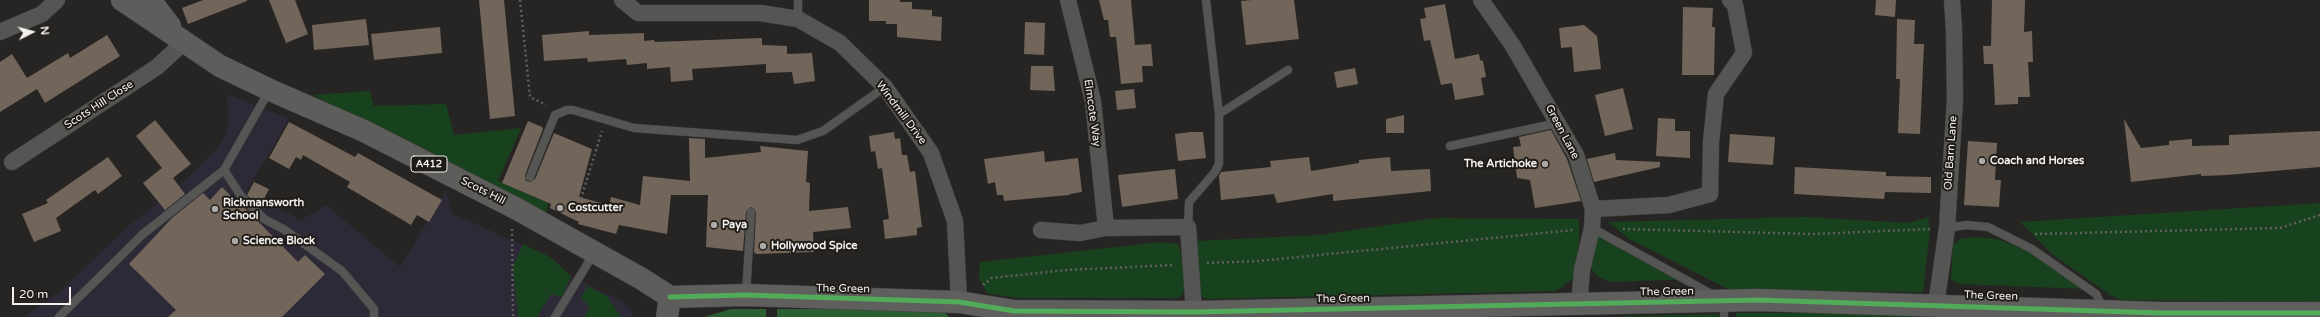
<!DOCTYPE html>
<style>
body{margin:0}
#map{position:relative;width:2320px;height:317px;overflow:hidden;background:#272523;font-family:"Varela Round",sans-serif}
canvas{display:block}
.north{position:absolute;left:12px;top:12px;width:40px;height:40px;-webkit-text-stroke:3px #1f1b17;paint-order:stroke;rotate:84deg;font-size:11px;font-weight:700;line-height:16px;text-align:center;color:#f3f0ee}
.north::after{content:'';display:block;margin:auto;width:14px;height:18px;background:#f3f0ee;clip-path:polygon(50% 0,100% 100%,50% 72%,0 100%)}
.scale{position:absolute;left:12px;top:287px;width:59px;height:18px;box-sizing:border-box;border:2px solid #f3f0ee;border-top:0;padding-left:5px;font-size:12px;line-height:14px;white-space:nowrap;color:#f3f0ee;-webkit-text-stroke:3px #1f1b17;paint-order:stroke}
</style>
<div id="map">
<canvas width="2320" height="317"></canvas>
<div class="north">N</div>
<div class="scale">20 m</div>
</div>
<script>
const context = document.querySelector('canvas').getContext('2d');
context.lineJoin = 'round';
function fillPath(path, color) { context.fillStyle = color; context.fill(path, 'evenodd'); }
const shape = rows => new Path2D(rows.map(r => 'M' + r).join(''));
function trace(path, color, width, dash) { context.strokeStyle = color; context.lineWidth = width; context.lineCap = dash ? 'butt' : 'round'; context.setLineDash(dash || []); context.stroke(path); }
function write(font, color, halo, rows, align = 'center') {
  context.font = font + ' "Varela Round",sans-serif'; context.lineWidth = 4; context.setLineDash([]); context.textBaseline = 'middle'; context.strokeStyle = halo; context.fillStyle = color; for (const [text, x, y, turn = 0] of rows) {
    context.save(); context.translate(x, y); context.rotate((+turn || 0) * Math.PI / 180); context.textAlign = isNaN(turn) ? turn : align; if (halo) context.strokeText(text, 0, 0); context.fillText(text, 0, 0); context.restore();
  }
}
const education = shape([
 [227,94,289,119,247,191,301,220,326,205,400,267,446,190,453,214,550,257,571,276,621,301,631,309,634,317,24,317,62,290,126,228,177,188,216,150,225,136,228,126]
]);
const green = shape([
 [370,91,374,106,446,104,454,135,521,128,498,181,548,203,546,214,313,95],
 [2320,203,2320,302,2121,300,2110,295,2052,254,2020,222],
 [1806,217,1909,223,1928,217,1930,231,1923,292,1730,290,1629,239,1608,222],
 [1436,218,1579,219,1579,243,1573,279,1556,291,1206,299,1201,296,1192,248,1197,241,1319,235],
 [1600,235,1608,235,1694,279,1611,282,1603,279,1595,274,1590,266,1595,237],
 [1980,237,1997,239,2024,249,2071,273,2088,283,2089,289,1958,284,1951,279,1953,245,1962,238],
 [1161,242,1178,244,1181,253,1185,285,1183,294,1177,298,1017,298,987,293,979,277,980,262],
 [523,244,550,257,571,276,562,297,551,294,537,317,518,317,513,267],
 [587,286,607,296,621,317,584,317,590,307,581,298],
 [1736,313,1843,313,1955,317,1736,317],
 [1718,314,1719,317,1597,317]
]);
const forest = shape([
 [731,309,766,309,766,317,704,317],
 [777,309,942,309,949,317,777,317]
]);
const building = shape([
 [203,0,247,0,247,1,188,24,182,8],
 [269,0,295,0,308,34,286,43],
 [479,0,504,0,515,116,490,119],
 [869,0,900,0,900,2,912,2,912,9,932,10,932,16,942,17,941,41,897,37,897,24,886,24,886,21,869,21],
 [1099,0,1131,0,1135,45,1151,44,1153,66,1142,66,1143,82,1121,84,1116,37,1110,37,1108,20,1104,20],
 [1252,0,1294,0,1299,39,1246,45,1241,1],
 [1876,0,1896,0,1895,17,1875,15],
 [1992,0,2025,0,2024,32,2032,31,2033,62,2028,62,2030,97,2018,97,2018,104,1995,105,1993,64,1984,64,1983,46,1991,46],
 [1445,4,1455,59,1479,54,1480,60,1483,61,1486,77,1481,78,1484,95,1455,100,1452,83,1441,85,1430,40,1424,41,1420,19,1426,18,1424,8],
 [1683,7,1713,8,1712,27,1715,27,1714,75,1682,75],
 [366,19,369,45,314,50,312,25],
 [1897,19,1915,20,1914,44,1924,44,1920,134,1898,133,1900,79,1896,79],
 [1025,22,1045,23,1044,55,1024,54],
 [1584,25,1597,36,1601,69,1574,72,1572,47,1561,48,1559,28],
 [440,27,442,53,374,60,371,34],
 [589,31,589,35,644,33,644,41,654,40,655,42,762,38,762,45,787,46,787,54,812,53,815,81,794,84,792,72,766,73,766,64,692,69,693,80,671,82,670,67,647,69,647,63,627,65,626,59,588,62,587,58,544,61,542,35],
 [107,35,120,56,45,103,37,89,0,112,0,62,12,54,27,78,68,53,70,58],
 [1031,66,1053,66,1055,91,1030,90],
 [1355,68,1358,84,1337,88,1334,72],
 [1623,88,1633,129,1605,136,1595,95],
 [1134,89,1136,108,1117,110,1115,91],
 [1404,115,1404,133,1386,133,1386,119],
 [1658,118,1675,119,1675,131,1690,131,1690,158,1656,156],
 [2124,119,2141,148,2169,145,2169,141,2192,139,2192,146,2229,145,2229,135,2320,131,2320,167,2227,175,2201,176,2201,174,2131,182],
 [155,120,191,164,173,178,185,194,165,210,143,183,162,168,136,136],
 [528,121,542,127,543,129,525,175,526,181,530,182,535,179,554,133,592,149,579,197,609,205,611,197,640,205,643,176,690,181,689,138,705,139,705,158,761,152,760,146,808,151,806,182,810,183,809,211,848,207,851,228,813,232,814,252,756,254,754,252,756,212,751,207,746,212,743,251,706,247,708,195,671,195,667,234,619,225,616,234,578,224,579,222,550,208,551,204,502,183],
 [289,122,355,157,358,153,442,200,429,222,417,215,411,225,347,187,350,182,303,155,301,160,296,157,289,169,269,158],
 [1551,130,1567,159,1581,201,1535,208,1530,180,1517,178,1513,147,1521,146,1519,137],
 [894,132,895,139,900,138,902,155,907,155,910,172,915,171,922,227,917,228,917,235,885,239,883,220,889,219,882,168,878,169,875,151,871,152,869,136],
 [1191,132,1203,132,1206,158,1178,161,1175,134],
 [1730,134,1775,137,1773,165,1728,162],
 [1968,141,1997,143,1995,180,2001,180,1999,207,1964,205],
 [1044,151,1045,162,1078,158,1082,192,1070,194,1069,195,1004,201,1003,195,997,195,995,182,988,184,984,159],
 [1615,153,1616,160,1660,162,1660,167,1594,182,1587,159],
 [108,157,122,176,98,194,95,190,56,218,61,231,34,242,22,214,48,203,46,200],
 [1309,157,1311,171,1359,163,1359,160,1390,157,1391,171,1430,169,1431,191,1333,201,1333,194,1277,203,1274,194,1221,200,1219,176,1221,172,1271,167,1270,161],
 [1795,167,1886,172,1886,176,1931,177,1931,193,1885,192,1884,199,1794,194],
 [1175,169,1178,199,1122,207,1118,175],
 [254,182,269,189,260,207,247,195],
 [222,187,242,207,242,205,298,262,305,255,325,274,282,317,168,317,176,310,129,264,172,218,203,193,210,200]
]);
const path = shape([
 [520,0,530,97,546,105],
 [575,218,602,131],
 [512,229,513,317],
 [1623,229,1814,234,1930,229],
 [2035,234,2280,228,2320,215],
 [1207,263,1258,261,1574,230],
 [983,285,992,278,1066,270,1174,265]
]);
const lane = shape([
 [798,0,798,19],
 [1206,0,1219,114],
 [1450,146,1558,123],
 [224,170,241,196,264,219,285,230,342,271,374,309,374,317],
 [530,177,555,115,567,110,573,110,634,128,797,140,823,131,885,87],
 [1188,227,1189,202,1215,172,1219,164,1219,114,1288,70],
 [1592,228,1713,295],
 [1947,228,1966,225,1988,227,2032,249,2096,294,2103,308],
 [746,295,751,212],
 [1724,302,1724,317],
 [59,317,143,234,224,170,269,91],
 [555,317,594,253]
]);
const street = shape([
 [622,0,638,13,760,13,798,19,840,43,885,87,931,153,955,221,959,302],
 [1068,0,1093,101,1106,228,1188,227,1194,312],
 [1481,0,1513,46,1576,155,1593,209,1592,228,1582,270,1579,304],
 [0,32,42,14,57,0],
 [12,162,157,67,183,43],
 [1593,209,1669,205,1710,194,1711,142,1716,94,1744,53,1735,5,1730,0],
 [1041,230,1080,233,1106,228],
 [1936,305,1947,228,1955,99,1954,30,1952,0]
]);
const secondary = shape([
 [670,297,746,295,959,302,1014,311,1194,312,1758,300,2161,313,2320,313]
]);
const primary = shape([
 [122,0,220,66,270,90,364,131,517,209,642,279,670,297,667,317],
 [150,0,170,26]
]);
const cycleway = shape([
 [670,297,746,295,959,302,1014,311,1194,312,1758,300,2161,313,2320,313]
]);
const markers = [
 [1982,161,4,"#aca9a7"],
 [1545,164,4,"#aca9a7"],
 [560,208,4,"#aca9a7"],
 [215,209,4,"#aca9a7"],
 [714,225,4,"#aca9a7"],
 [235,241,4,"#aca9a7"],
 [763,246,4,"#aca9a7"]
];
const shields = [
 [429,164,36]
];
const shieldNames = [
 ["A412",429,164]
];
const streetNames = [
 ["Scots Hill Close",99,105,-33],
 ["Windmill Drive",901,113,53],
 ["Elmcote Way",1092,113,82],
 ["Green Lane",1562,132,62],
 ["Old Barn Lane",1951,153,-86],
 ["Scots Hill",483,191,27],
 ["The Green",843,289,1],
 ["The Green",1667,292,-1],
 ["The Green",1991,296,2],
 ["The Green",1343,299,-1]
];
const poiNames = [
 ["Coach and Horses",1990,161],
 ["The Artichoke",1537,164,"right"],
 ["Rickmansworth",223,203],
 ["School",223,216],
 ["Costcutter",568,208],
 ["Paya",722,225],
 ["Science Block",243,241],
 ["Hollywood Spice",771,246]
];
fillPath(education, '#2e2937');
fillPath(green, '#18421d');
fillPath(forest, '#2d5e32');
fillPath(building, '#726559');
trace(lane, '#434140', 9);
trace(street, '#434140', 17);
trace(secondary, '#434140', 23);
trace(primary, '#434140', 23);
trace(path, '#62605f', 2.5, [2, 3]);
trace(lane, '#555553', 8);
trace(street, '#555553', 16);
trace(secondary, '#5f5f5e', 22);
trace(primary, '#5d5d5b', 22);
trace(cycleway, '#51ab58', 5);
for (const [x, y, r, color] of markers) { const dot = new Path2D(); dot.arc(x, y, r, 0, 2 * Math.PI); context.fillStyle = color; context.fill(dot); trace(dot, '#1f1b17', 1.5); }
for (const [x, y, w] of shields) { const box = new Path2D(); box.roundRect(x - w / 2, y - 8, w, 16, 3); context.fillStyle = '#1f1b17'; context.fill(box); trace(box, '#f3f0ee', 1); }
write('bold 10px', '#f3f0ee', null, shieldNames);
write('11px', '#f3f0ee', '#1f1b17', streetNames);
write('bold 11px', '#f3f0ee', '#1f1b17', poiNames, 'left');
</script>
